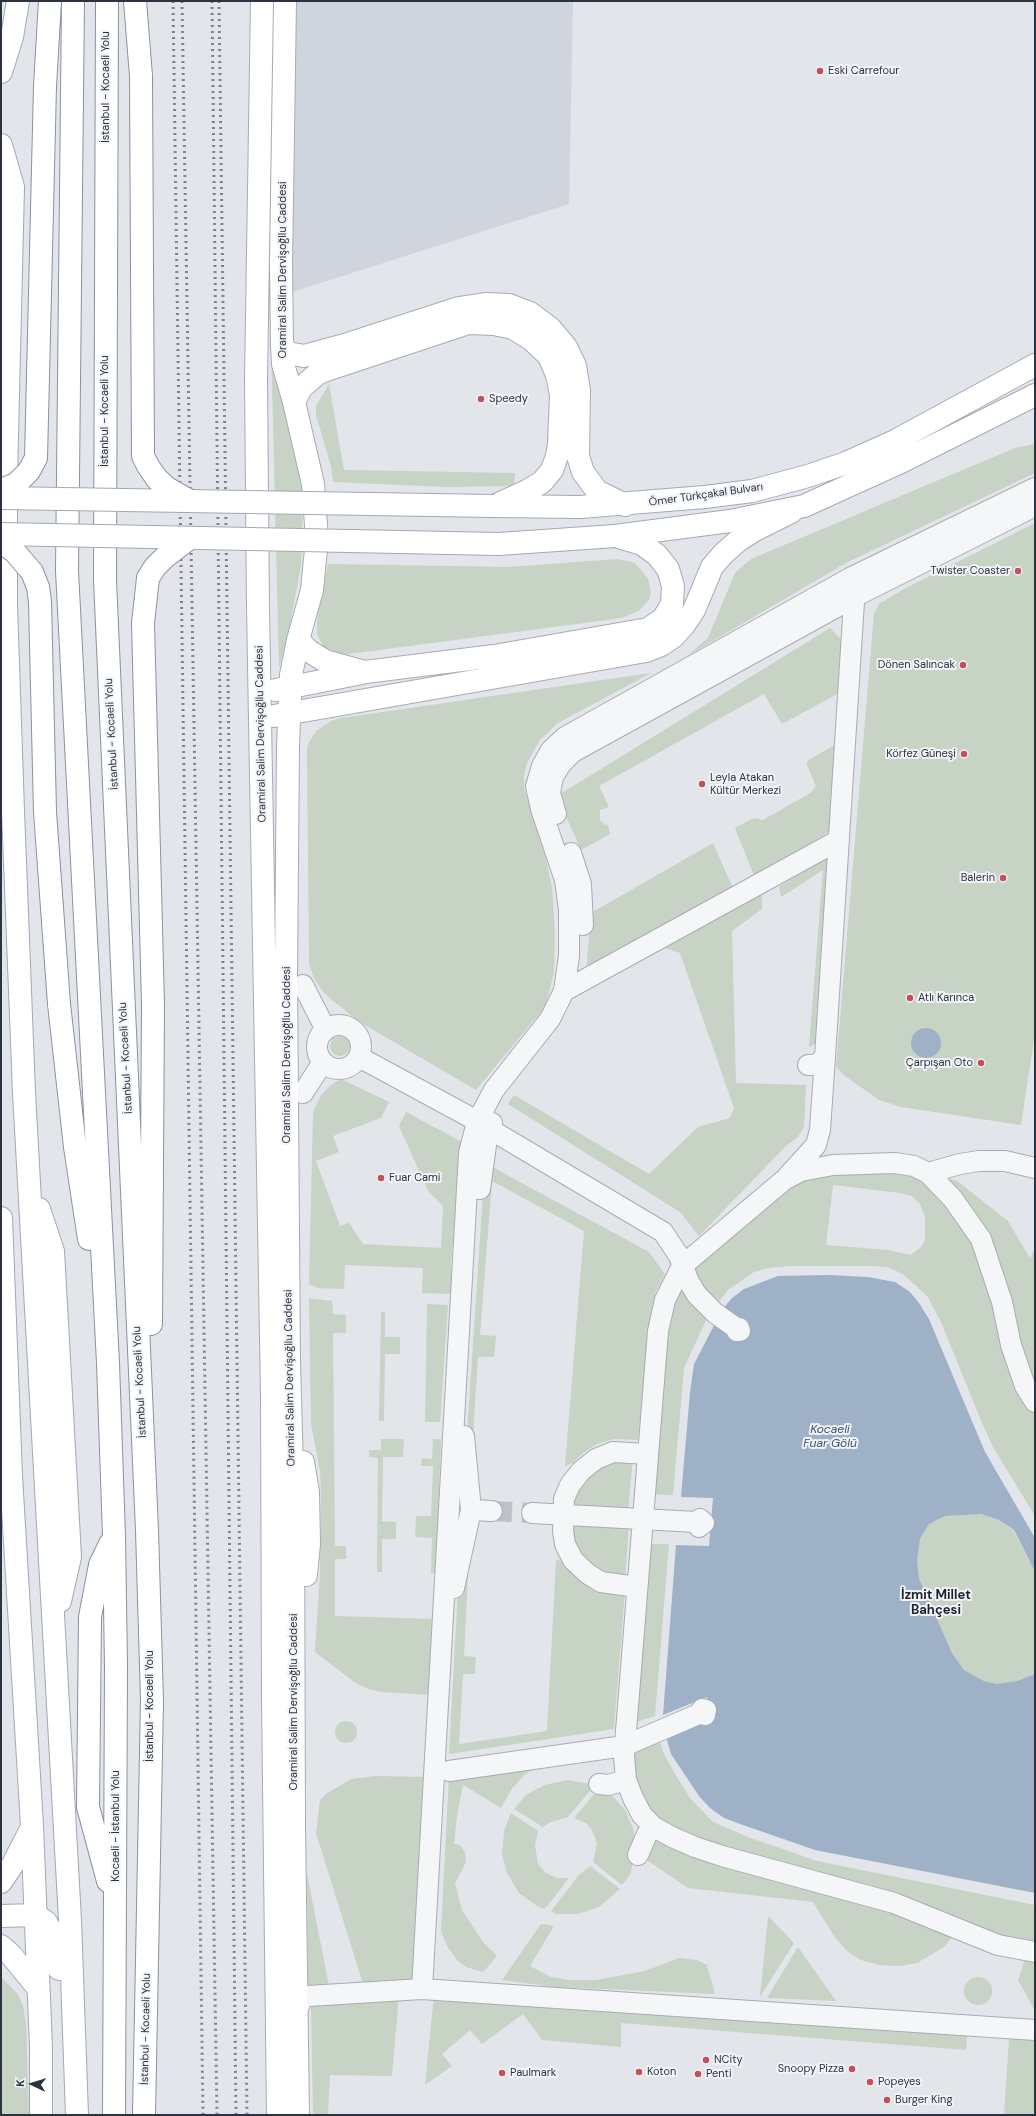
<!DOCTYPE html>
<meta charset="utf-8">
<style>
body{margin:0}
#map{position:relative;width:1036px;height:2116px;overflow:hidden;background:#e2e5ea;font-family:"DM Sans",sans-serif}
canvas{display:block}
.frame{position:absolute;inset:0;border:2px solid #2b3241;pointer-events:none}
.north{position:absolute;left:12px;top:2064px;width:40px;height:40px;-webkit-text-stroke:3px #f2f4f7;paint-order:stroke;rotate:274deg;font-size:11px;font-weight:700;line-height:16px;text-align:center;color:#2b3241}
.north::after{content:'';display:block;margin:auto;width:14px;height:18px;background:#2b3241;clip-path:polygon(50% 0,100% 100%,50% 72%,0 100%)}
</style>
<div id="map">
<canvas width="1036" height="2116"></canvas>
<div class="frame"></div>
<div class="north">K</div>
</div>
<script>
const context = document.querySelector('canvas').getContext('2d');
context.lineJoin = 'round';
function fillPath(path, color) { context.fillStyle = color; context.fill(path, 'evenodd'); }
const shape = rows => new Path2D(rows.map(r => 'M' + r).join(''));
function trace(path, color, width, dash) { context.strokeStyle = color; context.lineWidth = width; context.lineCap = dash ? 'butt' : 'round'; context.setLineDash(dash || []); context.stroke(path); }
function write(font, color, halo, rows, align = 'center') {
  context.font = font + ' "DM Sans",sans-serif'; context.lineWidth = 4; context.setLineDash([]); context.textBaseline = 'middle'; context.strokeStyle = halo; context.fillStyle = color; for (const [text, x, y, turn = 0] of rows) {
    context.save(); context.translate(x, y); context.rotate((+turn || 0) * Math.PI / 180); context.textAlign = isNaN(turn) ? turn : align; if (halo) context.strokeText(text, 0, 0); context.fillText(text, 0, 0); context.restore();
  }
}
const built = shape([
 [293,1,573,1,569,204,289,293]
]);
const green = shape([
 [270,299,277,379,295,443,303,500,301,565,289,630,279,669],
 [329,384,344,470,515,473,514,486,446,487,333,482,331,466,316,415,316,406],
 [1035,444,1035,473,846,563,687,656,708,638,735,573,751,559,1015,448],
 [1035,523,1035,1033,1021,1125,901,1107,879,1100,845,1076,836,1067,874,614,879,604,904,589],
 [618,559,635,563,648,579,651,592,649,600,640,610,622,618,341,655,324,647,317,635,317,620,328,564,508,567],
 [830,628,842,640,839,693,782,724,764,694,599,786,609,807,600,810,600,820,604,824,608,825,610,834,581,850,557,796],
 [651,673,558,723,540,740,527,763,524,776,524,788,544,850,552,887,555,936,554,973,545,1007,476,1090,358,1021,324,993,314,978,309,964,307,749,308,744,316,731,333,720,341,718],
 [836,744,830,831,755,878,735,828,754,818,763,820,812,792,816,786,807,765,807,761],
 [713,843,733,888,586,974,591,913],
 [831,853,819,1042,809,1047,823,870,781,897,779,887],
 [762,894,762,909,732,931,736,1083,806,1085,804,1127,797,1138,787,1145,699,1236,680,1212,508,1104,514,1095,649,1174,698,1127,730,1118,734,1108,680,953,665,948,604,981,602,976,747,895],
 '330 1046a10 10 0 1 1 20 0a10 10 0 1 1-20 0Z',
 [341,1079,389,1102,381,1118,333,1136,339,1152,316,1161,340,1226,349,1223,363,1244,441,1248,443,1206,428,1191,399,1126,406,1112,462,1142,451,1263,451,1294,422,1293,423,1268,345,1265,344,1289,318,1288,309,1284,313,1112,321,1095,331,1085],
 [485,1163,649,1252,665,1274,655,1294,649,1323,638,1440,614,1439,597,1444,583,1453,573,1463,565,1466,584,1231,492,1181,480,1335,496,1336,494,1357,478,1357,472,1450,467,1434],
 [834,1171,928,1173,957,1181,1008,1221,1030,1258,1035,1248,1035,1516,993,1447,982,1423,941,1322,928,1297,903,1274,887,1267,871,1266,789,1266,769,1268,754,1272,728,1290,709,1314,684,1368,673,1495,645,1494,658,1331,685,1271,786,1186],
 [833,1185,900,1193,912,1196,920,1204,925,1217,925,1240,921,1247,911,1255,888,1250,826,1245],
 [309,1298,332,1301,333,1314,346,1315,346,1333,333,1333,335,1546,346,1546,346,1559,335,1559,335,1616,433,1619,430,1695,381,1692,369,1689,357,1684,315,1652,320,1573,321,1495,320,1471,311,1424],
 [427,1304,448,1305,440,1422,425,1422],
 [381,1312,385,1312,385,1337,400,1337,400,1354,385,1354,384,1421,379,1421],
 [381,1439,404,1439,403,1457,383,1457,382,1521,396,1522,396,1539,382,1539,382,1572,377,1572,378,1458,369,1457,369,1450,381,1450],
 [433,1439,441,1439,436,1573,431,1573,432,1538,415,1537,416,1516,431,1516,433,1466,421,1466,422,1458,432,1459],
 [633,1456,628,1511,572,1508,573,1495,602,1460],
 [981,1514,999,1520,1013,1530,1035,1572,1035,1674,1017,1681,997,1684,984,1681,964,1670,952,1653,919,1578,917,1561,920,1539,929,1524,945,1516],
 [570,1520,629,1523,625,1581,602,1578,574,1549],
 [641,1544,669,1544,655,1716,626,1725],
 [556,1560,562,1561,572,1572,625,1590,614,1729,449,1754,458,1590,468,1572,464,1656,476,1657,475,1674,463,1674,459,1744,547,1731],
 '335 1732a11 11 0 1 1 22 0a11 11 0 1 1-22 0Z',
 [659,1739,664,1754,675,1774,690,1798,713,1822,748,1837,817,1861,1035,1905,1035,1947,704,1846,645,1813,627,1752],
 [545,1761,524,1775,511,1790,501,1808,463,1785,457,1815,454,1844,460,1845,465,1853,466,1862,455,1883,462,1910,483,1942,497,1956,483,1972,466,1967,457,1960,447,1946,441,1931,449,1776],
 [376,1776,428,1777,417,1984,363,1984,316,1833,320,1800,326,1794,351,1779],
 [568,1780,595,1785,568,1817,551,1822,543,1827,514,1809,527,1794,545,1785],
 [600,1787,610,1793,625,1810,634,1831,635,1854,630,1875,622,1885,593,1862,597,1844,595,1837,591,1829,586,1823,574,1818],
 [511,1813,538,1831,535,1845,538,1864,546,1873,557,1878,569,1878,545,1909,537,1906,519,1893,507,1873,502,1855,504,1831],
 [655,1832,816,1886,955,1934,944,1947,917,1963,900,1966,879,1965,861,1960,847,1951,834,1936,813,1902,688,1888,641,1856],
 [590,1866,620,1889,599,1907,578,1914,556,1914,551,1911,579,1875],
 [307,1874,329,1986,308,1987],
 [768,1916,794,1943,760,1997],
 [541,1924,554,1926,530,1966,551,1977,570,1980,596,1980,645,1971,679,1958,697,1960,707,1965,715,1994,555,1987,502,1980],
 [798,1947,836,2001,767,1998],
 [1028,1951,1035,1952,1035,2011,1018,1980],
 [1,1977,18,1994,23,2006,26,2024,29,2115,1,2115],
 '964 1991a14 14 0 1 1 28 0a14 14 0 1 1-28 0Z',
 [399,1995,392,2076,330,2075,328,2115,313,2115,311,2006,314,2000],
 [434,1995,968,2029,966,2050,621,2023,621,2047,542,2040,523,2014,482,2044,470,2030,442,2054,452,2066,425,2085],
 [1009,2039,1035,2041,1035,2115,1004,2115]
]);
const water = shape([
 '911 1043a15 15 0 1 1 30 0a15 15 0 1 1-30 0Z',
 [829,1275,868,1277,895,1282,910,1292,919,1303,929,1319,985,1452,1035,1538,1035,1572,1014,1530,999,1520,981,1514,945,1516,929,1524,920,1539,917,1561,919,1578,952,1653,964,1670,984,1681,997,1684,1017,1681,1035,1674,1035,1893,815,1850,740,1824,724,1818,710,1808,699,1796,671,1754,666,1737,713,1720,707,1697,663,1715,676,1545,709,1546,713,1498,681,1497,690,1392,694,1364,722,1310,732,1298,744,1289,778,1276]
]);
const streetTunnel = shape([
 [492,1511,532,1513]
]);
const street = shape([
 [556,814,550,793,553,777,561,764,573,752,862,593,1035,506],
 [571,853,581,884,583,925],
 [303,985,326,1030],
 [564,991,839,840],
 '317 1047a22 22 0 1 1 44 0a22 22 0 1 1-44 0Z',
 [359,1057,466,1115,663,1232,679,1256,689,1282,697,1295,715,1313,736,1328,737,1331,740,1331,739,1328,736,1328],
 [808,1065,816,1065,825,1057,855,586],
 [303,1093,323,1062],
 [928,1173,960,1164,979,1161,1005,1161,1035,1168],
 [787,1177,816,1145,820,1130,825,1057],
 [480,1189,487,1138,492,1123],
 [1035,1402,1025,1386,1011,1345,1002,1302,981,1239,953,1199,928,1173,914,1166,895,1163,833,1165,801,1171,784,1180,682,1266,665,1300,658,1331,624,1756,626,1780,633,1798,642,1815,654,1827,672,1837,695,1847,722,1856,894,1903,998,1945,1035,1952],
 [471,1510,492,1511],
 [532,1513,696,1522,699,1527,704,1523,700,1519,696,1522],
 [637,1587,601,1582,588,1574,573,1560,565,1544,563,1531,564,1499,570,1485,581,1471,596,1459,613,1452,648,1454],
 [454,1588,471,1510,464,1436],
 [449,1771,624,1746,701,1713,705,1715,706,1710,702,1709,701,1713],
 [599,1784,608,1785,626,1780],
 [638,1855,647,1834,654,1827],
 [422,1989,469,1153,477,1122,494,1090,550,1019,564,991,569,956,569,910,565,880,541,809,536,786,542,766,551,750,565,737,850,578,1035,488],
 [298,2009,302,1998,308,1996,422,1989,1035,2030]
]);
const secondary = shape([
 [262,1,256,380,258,607,272,1394,273,1699,278,2115],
 [285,1,281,262,282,345,283,364,294,402,313,484,317,539,312,590,298,640,291,675,288,746,286,975,289,1362,293,1505,294,1826,298,2115],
 [282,345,288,353,304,356,348,344,459,308,485,304,509,305,530,313,550,328,566,347,575,366,579,390,578,456,583,472,597,491,625,505],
 [294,402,301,388,317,374,326,370,468,323,494,324,513,328,531,339,549,356,557,375,561,395,559,444,557,456,552,470,542,482,527,491,494,506],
 [298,640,309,651,325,661,365,672,494,656,648,629,663,619,672,604,673,586,668,569,657,555,642,544,615,536],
 [276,690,362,673],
 [274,716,646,651,661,645,673,637,684,625,694,610,712,567,723,554,739,540,755,530,791,512],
 [303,1462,308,1492,309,1544,306,1575]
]);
const primary = shape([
 [1,72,12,37,18,1],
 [1,145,13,187,6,477,6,605,13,811,24,1093,70,1920,77,2115],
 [494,506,580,507,705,497,752,491,808,476,846,463,895,441,1035,365],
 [615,536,730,521,804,506,903,461,1035,395],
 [39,1209,53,1251,70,1557,60,1601],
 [1,1218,11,1476,32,1826,41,2047,41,2115],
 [1,1882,13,1864,31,1829],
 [35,1915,46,1922,52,1933,58,1946,59,1969],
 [1,1916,35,1915],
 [1,1946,11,1955,38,1988]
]);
const highway = shape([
 [73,1,67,571,108,1363,114,1536,116,1667,114,2115],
 [107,1,105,580,147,1530,152,1700,144,2115],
 [135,1,141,76],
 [45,86,50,1],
 [59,1004,75,1147,89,1239],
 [151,1324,153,1004],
 [108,1881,88,1807,90,1617,100,1565,110,1544]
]);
const rail = shape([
 [173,1,203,2115],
 [182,1,217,2115],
 [212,1,236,2115],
 [219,1,247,2115]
]);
const primaryBridge = shape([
 [1,498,494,506],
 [1,534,499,544,615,536]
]);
const highwayBridge = shape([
 [141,76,143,456,148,466,157,479,167,488,190,501],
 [1,490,16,484,29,471,36,458,45,86],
 [1,543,14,551,32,572,38,587,40,602,45,812,59,1004],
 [153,1004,143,623,148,578,155,567,165,557,190,538]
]);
const markers = [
 [820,71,4,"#c74f5b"],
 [481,399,4,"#c74f5b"],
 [1018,571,4,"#c74f5b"],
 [963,665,4,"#c74f5b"],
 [964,754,4,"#c74f5b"],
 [702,784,4,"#c74f5b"],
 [1003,878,4,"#c74f5b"],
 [910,998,4,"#c74f5b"],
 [981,1063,4,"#c74f5b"],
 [381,1178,4,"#c74f5b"],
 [706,2060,4,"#c74f5b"],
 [852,2069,4,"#c74f5b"],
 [639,2072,4,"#c74f5b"],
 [502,2073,4,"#c74f5b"],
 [698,2074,4,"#c74f5b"],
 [870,2082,4,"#c74f5b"],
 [887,2100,4,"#c74f5b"]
];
const poiNames = [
 ["Eski Carrefour",828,71],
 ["Speedy",489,399],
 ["Twister Coaster",1010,571,"right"],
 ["Dönen Salıncak",955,665,"right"],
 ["Körfez Güneşi",956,754,"right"],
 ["Leyla Atakan",710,778],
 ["Kültür Merkezi",710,791],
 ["Balerin",995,878,"right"],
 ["Atlı Karınca",918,998],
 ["Çarpışan Oto",973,1063,"right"],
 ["Fuar Cami",389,1178],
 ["NCity",714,2060],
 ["Snoopy Pizza",844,2069,"right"],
 ["Koton",647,2072],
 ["Paulmark",510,2073],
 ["Penti",706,2074],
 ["Popeyes",878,2082],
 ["Burger King",895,2100]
];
const streetNames = [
 ["İstanbul - Kocaeli Yolu",106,87,-90],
 ["Oramiral Salim Dervişoğllu Caddesi",283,270,-90],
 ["İstanbul - Kocaeli Yolu",105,411,-90],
 ["Ömer Türkçakal Bulvarı",706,495,-8],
 ["İstanbul - Kocaeli Yolu",112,734,-93],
 ["Oramiral Salim Dervişoğllu Caddesi",261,734,-91],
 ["Oramiral Salim Dervişoğllu Caddesi",287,1055,-90],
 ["İstanbul - Kocaeli Yolu",126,1058,-93],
 ["Oramiral Salim Dervişoğllu Caddesi",290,1378,-91],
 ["İstanbul - Kocaeli Yolu",140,1382,-93],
 ["Oramiral Salim Dervişoğllu Caddesi",294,1702,-90],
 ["İstanbul - Kocaeli Yolu",150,1706,-90],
 ["Kocaeli - İstanbul Yolu",116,1826,-90],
 ["İstanbul - Kocaeli Yolu",146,2029,-89]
];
const waterNames = [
 ["Kocaeli",830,1430],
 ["Fuar Gölü",830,1444]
];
const quarterNames = [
 ["İzmit Millet",936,1596],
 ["Bahçesi",936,1611]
];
fillPath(built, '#d0d4dc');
fillPath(green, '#c7d3c4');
fillPath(water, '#9fb1c7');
trace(streetTunnel, '#bdc1c8', 20, [20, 10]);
trace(street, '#a7acb4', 22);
trace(secondary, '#a7acb4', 24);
trace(primary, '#a2a9b5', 24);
trace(highway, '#8a92a0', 24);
trace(street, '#f5f6f8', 20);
trace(secondary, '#fff', 22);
trace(primary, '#fff', 22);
trace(highway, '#fff', 22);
trace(rail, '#7c8492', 3, [2, 4]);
trace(primaryBridge, '#a2a9b5', 24, []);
trace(highwayBridge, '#8a92a0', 24, []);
trace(primaryBridge, '#fff', 22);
trace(highwayBridge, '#fff', 22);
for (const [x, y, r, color] of markers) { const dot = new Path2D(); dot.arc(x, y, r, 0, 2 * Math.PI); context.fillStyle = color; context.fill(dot); trace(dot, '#f2f4f7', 1.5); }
write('11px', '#2b3241', '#f2f4f7', poiNames, 'left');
write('11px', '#2b3241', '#f2f4f7', streetNames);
write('italic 12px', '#374f73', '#f2f4f7', waterNames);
write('bold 13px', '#1d2332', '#f2f4f7', quarterNames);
</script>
